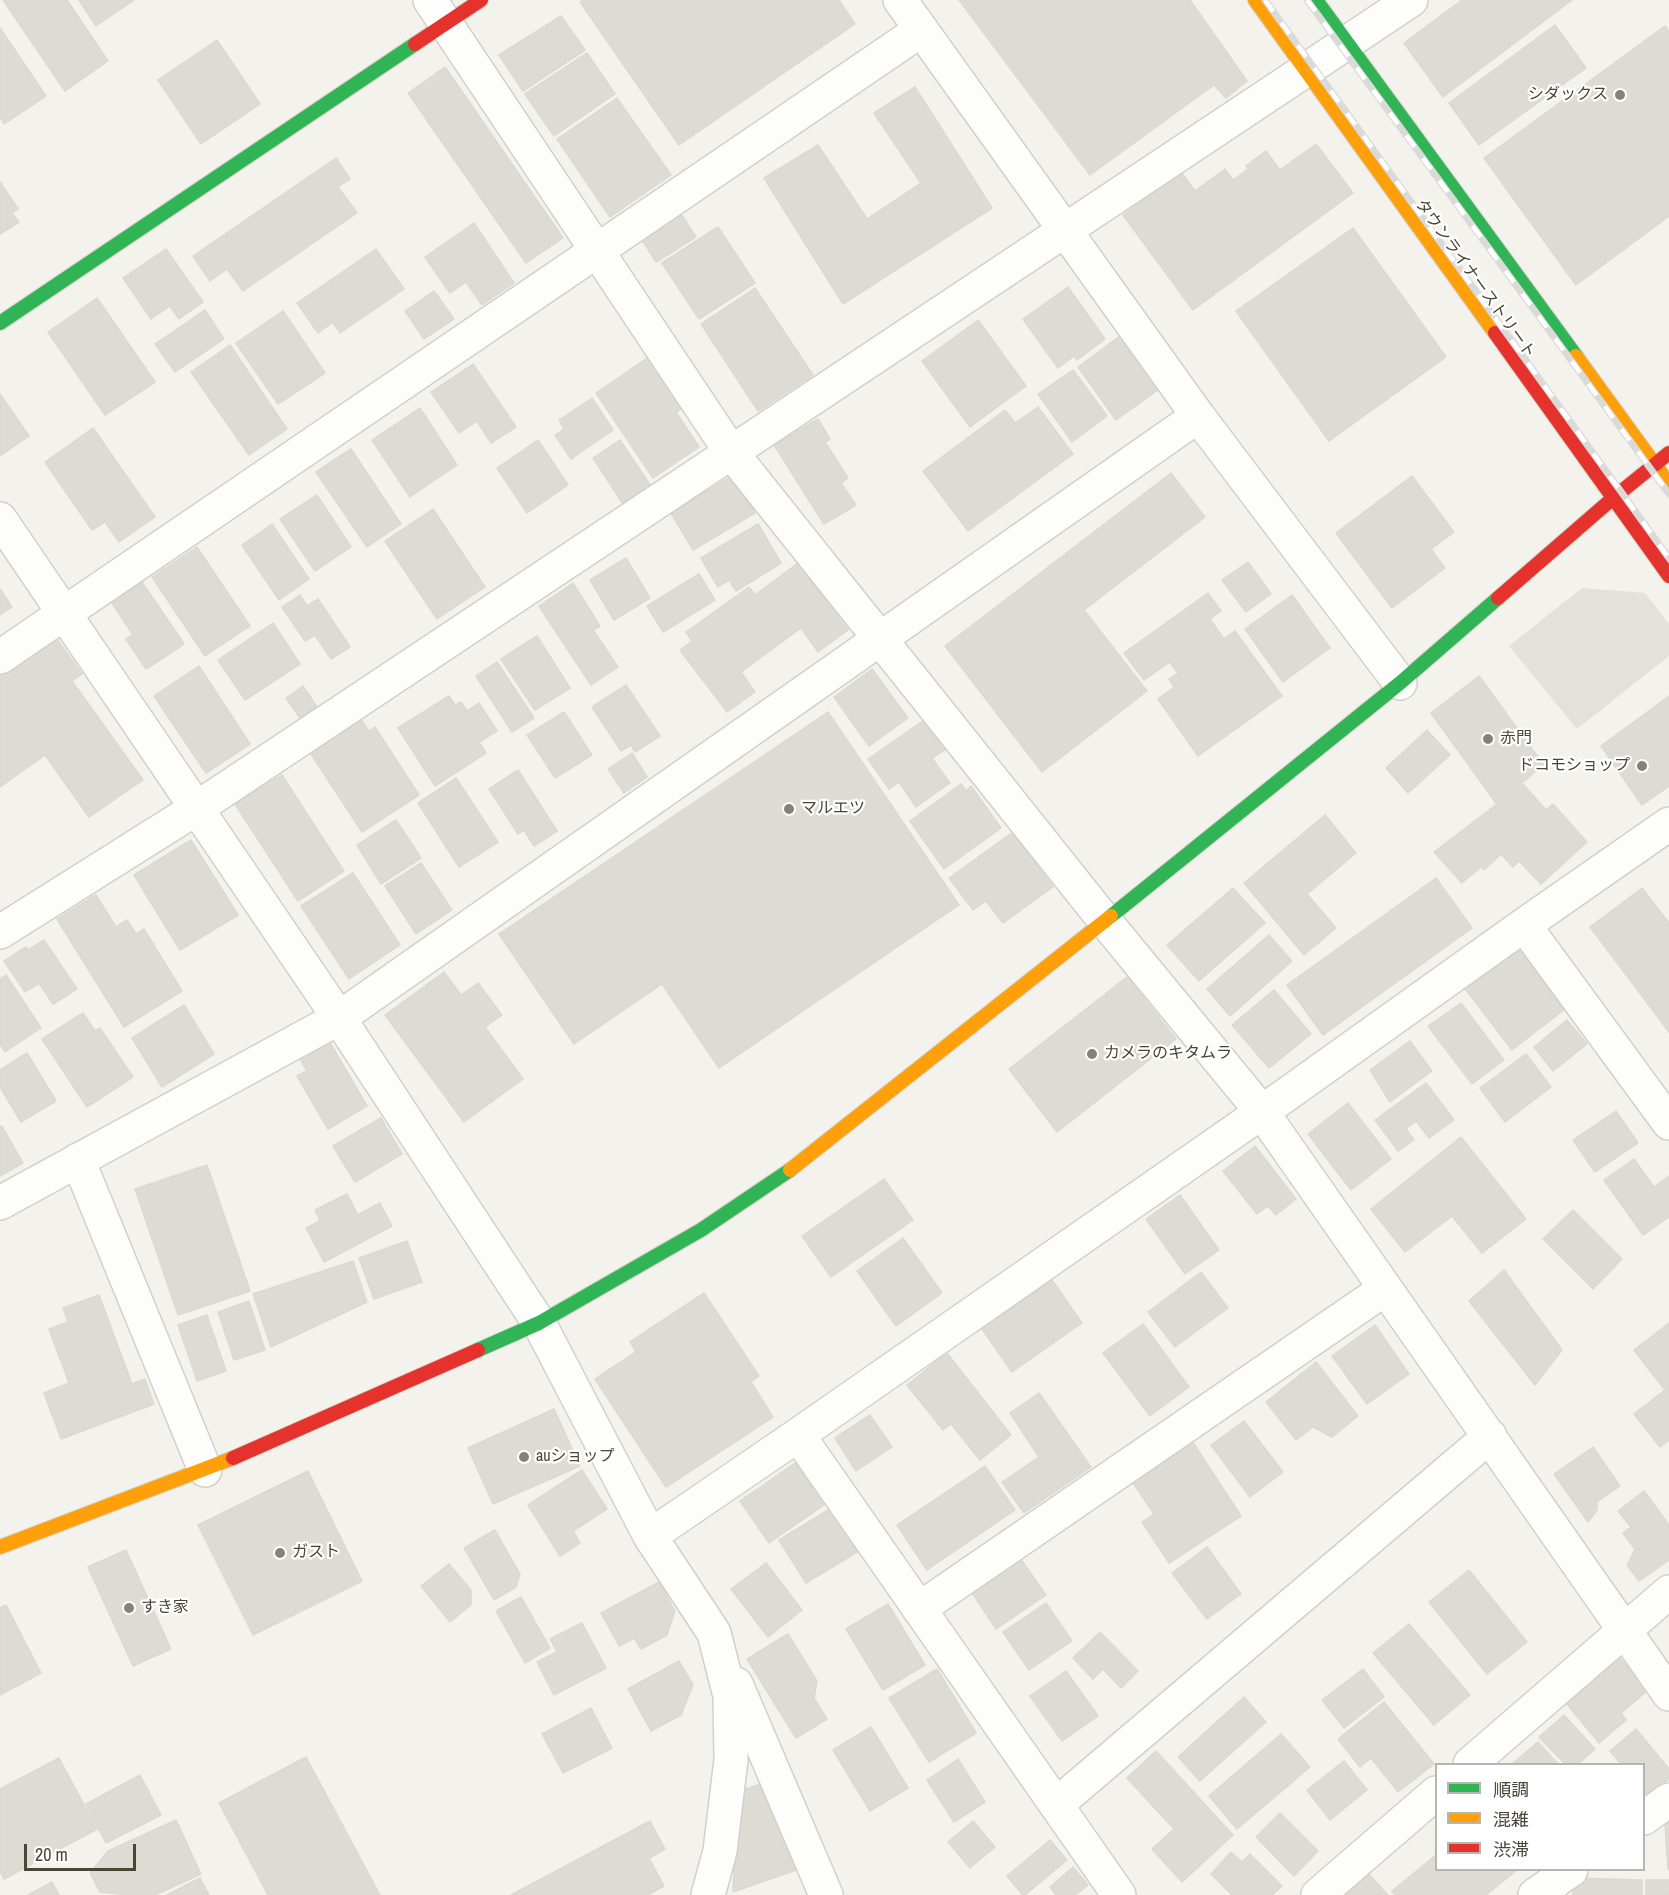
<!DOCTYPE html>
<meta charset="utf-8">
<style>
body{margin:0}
#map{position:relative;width:1669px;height:1895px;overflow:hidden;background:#f3f2ec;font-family:"Archivo Narrow","Noto Sans JP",sans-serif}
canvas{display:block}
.legend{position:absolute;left:1435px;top:1763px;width:210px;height:108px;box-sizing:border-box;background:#fff;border:2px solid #b7b5af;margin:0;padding:8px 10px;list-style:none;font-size:18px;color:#4a4537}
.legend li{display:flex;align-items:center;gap:12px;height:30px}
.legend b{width:30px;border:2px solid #b7b5af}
.scale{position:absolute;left:24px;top:1844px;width:112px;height:27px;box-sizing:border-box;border:3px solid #4a4537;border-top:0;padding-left:8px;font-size:18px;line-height:21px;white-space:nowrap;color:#4a4537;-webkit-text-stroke:4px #fff;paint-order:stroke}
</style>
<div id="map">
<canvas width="1669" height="1895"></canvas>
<ul class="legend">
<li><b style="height:8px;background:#30b455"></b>順調</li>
<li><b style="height:8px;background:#ff9f0a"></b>混雑</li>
<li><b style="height:8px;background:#e5322d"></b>渋滞</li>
</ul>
<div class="scale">20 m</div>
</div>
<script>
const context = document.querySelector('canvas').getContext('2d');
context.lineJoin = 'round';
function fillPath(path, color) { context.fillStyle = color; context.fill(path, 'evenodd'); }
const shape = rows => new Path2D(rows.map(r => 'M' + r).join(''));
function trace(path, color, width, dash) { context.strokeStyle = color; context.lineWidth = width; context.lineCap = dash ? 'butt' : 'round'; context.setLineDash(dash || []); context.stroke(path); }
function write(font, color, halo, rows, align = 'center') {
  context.font = font + ' "Archivo Narrow","Noto Sans JP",sans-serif'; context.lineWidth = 4.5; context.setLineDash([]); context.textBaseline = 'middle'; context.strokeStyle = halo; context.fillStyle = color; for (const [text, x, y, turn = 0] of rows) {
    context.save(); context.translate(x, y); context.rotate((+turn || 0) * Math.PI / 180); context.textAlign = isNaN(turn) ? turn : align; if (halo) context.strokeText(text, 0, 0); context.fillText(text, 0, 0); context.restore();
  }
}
const parking = shape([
 [1582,588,1645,593,1669,624,1669,656,1577,729,1509,646]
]);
const building = shape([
 [3,0,67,0,108,61,65,91,3,0],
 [79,0,134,0,96,26,79,0],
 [584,0,839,0,855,24,679,145,580,2,584,0],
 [959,0,1190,0,1247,81,1226,98,1214,85,1090,175,959,0],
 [1462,0,1572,0,1443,97,1404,43,1462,0],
 [561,16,585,50,523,91,499,55,561,16],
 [1555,25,1586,68,1479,145,1449,103,1555,25],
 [1665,26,1669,32,1669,216,1576,285,1484,158,1665,26],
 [0,28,46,96,4,124,0,117,0,28],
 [217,40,260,104,201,144,158,80,217,40],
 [587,53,615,94,554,136,525,94,587,53],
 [445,67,563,238,526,263,408,93,445,67],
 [915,87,992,208,843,304,764,178,818,145,867,219,921,183,874,113,915,87],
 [617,98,671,175,610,217,557,139,617,98],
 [1316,144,1353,193,1193,310,1123,215,1181,172,1195,191,1225,169,1233,180,1248,169,1246,166,1266,151,1280,170,1316,144],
 [336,158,350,179,338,187,357,213,243,291,227,269,210,281,193,256,336,158],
 [0,182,18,209,12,213,19,222,0,234,0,182],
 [681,214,696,237,656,262,642,240,681,214],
 [474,223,514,283,482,305,466,282,450,293,425,257,474,223],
 [718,227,755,283,699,319,662,263,718,227],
 [1353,228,1446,357,1329,441,1236,311,1353,228],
 [166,249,203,302,179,319,170,306,151,319,123,278,166,249],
 [376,249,404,289,340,333,333,322,318,333,297,303,376,249],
 [1068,287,1105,339,1077,360,1074,356,1058,368,1023,319,1068,287],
 [755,288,813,375,758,411,701,324,755,288],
 [434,291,454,319,424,339,405,311,434,291],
 [97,298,155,382,105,415,48,332,97,298],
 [205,310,224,339,175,372,155,344,205,310],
 [283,311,325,373,278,404,236,343,283,311],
 [978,320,1026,386,970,427,922,361,978,320],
 [1124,333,1162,387,1116,420,1078,367,1124,333],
 [230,345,287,429,249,455,191,372,230,345],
 [650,356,684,407,676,412,699,447,653,478,596,393,650,356],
 [473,364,516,427,491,443,477,421,459,433,431,392,473,364],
 [1073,370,1107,416,1072,442,1038,394,1073,370],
 [0,394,29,436,0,456,0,394],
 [592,398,613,430,571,459,555,435,564,429,559,420,592,398],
 [1038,407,1073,454,968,531,923,471,1005,410,1015,423,1038,407],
 [420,408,457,465,410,497,372,440,420,408],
 [818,419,830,439,825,442,848,478,841,483,856,505,824,524,774,445,818,419],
 [93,428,155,517,119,542,105,522,92,530,45,462,93,428],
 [538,440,568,485,527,513,497,468,538,440],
 [620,440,651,486,623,504,593,458,620,440],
 [351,449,401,524,367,547,316,472,351,449],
 [1171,473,1205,517,1084,610,1147,691,1042,772,945,646,1171,473],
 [732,476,755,513,693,550,671,513,732,476],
 [1412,476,1454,532,1431,549,1445,568,1392,608,1336,533,1412,476],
 [317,495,351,547,315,571,280,519,317,495],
 [433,509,485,587,437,619,385,541,433,509],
 [272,524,309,579,279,600,242,545,272,524],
 [758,524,781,563,736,591,729,580,718,587,701,558,758,524],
 [197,547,250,626,205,656,152,577,197,547],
 [626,558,650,598,614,620,590,580,626,558],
 [1248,562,1271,594,1246,612,1222,580,1248,562],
 [798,563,848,630,818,652,801,628,741,672,755,692,727,712,680,650,692,641,686,632,749,587,755,595,798,563],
 [699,574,715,600,663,632,647,606,699,574],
 [142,582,184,644,146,669,126,639,133,635,112,603,142,582],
 [573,583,600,626,593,630,618,667,591,685,539,606,573,583],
 [0,589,12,607,0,615,0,589],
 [1208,593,1221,611,1210,619,1224,639,1235,631,1282,696,1198,756,1158,699,1174,687,1169,679,1178,673,1170,662,1144,680,1124,653,1208,593],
 [300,595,307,606,318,599,350,647,331,659,315,635,305,641,282,607,300,595],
 [1292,595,1330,648,1283,682,1245,629,1292,595],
 [273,623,300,664,245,700,218,660,273,623],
 [54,635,82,674,72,681,143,780,89,817,45,755,0,787,0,673,54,635],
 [537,636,570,688,535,710,501,659,537,636],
 [497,662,534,718,512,732,476,676,497,662],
 [199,666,250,744,206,773,154,696,199,666],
 [872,669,908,718,869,746,834,697,872,669],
 [1479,676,1544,765,1496,803,1431,713,1479,676],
 [626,685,660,736,635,752,631,745,621,751,592,707,626,685],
 [303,686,317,707,300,718,286,698,303,686],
 [449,696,455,705,461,702,467,711,479,703,497,731,479,742,486,753,435,786,398,728,449,696],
 [1669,696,1669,786,1642,805,1601,746,1669,696],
 [564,712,592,755,555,778,527,735,564,712],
 [828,712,959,905,719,1068,662,984,574,1044,499,934,828,712],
 [360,718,369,731,375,727,419,795,362,832,309,751,360,718],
 [924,720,946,749,932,758,950,783,916,807,899,782,889,789,868,759,924,720],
 [1427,730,1450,755,1408,793,1386,768,1427,730],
 [632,753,647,777,624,793,608,769,632,753],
 [518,770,557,831,534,846,524,830,518,834,489,789,518,770],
 [282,775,344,871,298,901,235,804,282,775],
 [456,778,498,842,459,867,418,803,456,778],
 [961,784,966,791,971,786,1001,828,944,869,910,821,961,784],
 [1523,784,1546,810,1553,804,1587,842,1541,884,1519,861,1513,867,1501,854,1484,870,1481,867,1462,883,1434,852,1523,784],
 [1325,815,1356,853,1307,894,1336,928,1304,955,1244,883,1325,815],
 [396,820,421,858,381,884,357,845,396,820],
 [1013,832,1053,887,1003,923,986,901,973,910,949,878,1013,832],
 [191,840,238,915,180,950,134,875,191,840],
 [421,863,452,910,416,934,385,886,421,863],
 [353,873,400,945,349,979,301,906,353,873],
 [1436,878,1472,928,1323,1035,1287,985,1436,878],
 [1233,888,1265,923,1199,981,1167,945,1233,888],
 [1642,888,1669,923,1669,1032,1590,927,1642,888],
 [96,895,116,927,127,920,136,934,144,929,182,991,124,1027,57,919,96,895],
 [1269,935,1292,961,1230,1016,1207,989,1269,935],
 [44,940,77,989,53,1004,39,983,25,992,4,961,26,947,28,950,44,940],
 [1517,946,1565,1009,1512,1050,1464,987,1517,946],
 [444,972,461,995,478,983,502,1015,485,1027,523,1079,464,1122,385,1015,444,972],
 [6,975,41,1028,5,1052,0,1044,0,979,6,975],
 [1127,977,1176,1039,1057,1132,1009,1069,1127,977],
 [1274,990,1311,1034,1269,1068,1232,1025,1274,990],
 [1461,1003,1504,1060,1472,1084,1428,1026,1461,1003],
 [184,1005,214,1054,162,1087,132,1038,184,1005],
 [83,1013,95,1031,100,1028,133,1077,87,1107,42,1039,83,1013],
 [1567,1020,1587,1044,1553,1071,1534,1047,1567,1020],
 [329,1041,367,1106,328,1129,297,1076,307,1071,300,1059,329,1041],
 [1410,1041,1432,1071,1390,1102,1370,1070,1410,1041],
 [27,1053,56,1101,21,1122,0,1087,0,1070,27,1053],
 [1526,1054,1551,1087,1505,1122,1480,1088,1526,1054],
 [1426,1083,1454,1120,1429,1138,1416,1121,1406,1129,1414,1140,1398,1151,1375,1120,1426,1083],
 [1348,1103,1391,1159,1351,1190,1308,1134,1348,1103],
 [1616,1111,1638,1143,1595,1172,1573,1140,1616,1111],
 [381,1118,402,1154,355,1182,333,1146,381,1118],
 [2,1126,23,1163,0,1176,0,1127,2,1126],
 [1461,1137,1526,1219,1482,1253,1452,1216,1405,1252,1371,1209,1461,1137],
 [1255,1146,1296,1199,1276,1215,1268,1206,1257,1214,1223,1171,1255,1146],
 [1634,1159,1654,1187,1669,1176,1669,1217,1643,1235,1604,1180,1634,1159],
 [207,1165,250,1291,178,1315,135,1189,207,1165],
 [884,1179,913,1220,831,1277,802,1236,884,1179],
 [347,1194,358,1215,380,1203,392,1226,324,1262,306,1228,320,1221,315,1210,347,1194],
 [1180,1195,1219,1250,1185,1274,1146,1219,1180,1195],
 [1573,1210,1622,1259,1593,1289,1543,1239,1573,1210],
 [903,1238,942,1293,896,1326,857,1271,903,1238],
 [407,1241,422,1282,374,1299,359,1258,407,1241],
 [353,1261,367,1302,271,1347,253,1294,353,1261],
 [1504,1270,1562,1350,1535,1385,1469,1301,1504,1270],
 [1201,1272,1228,1308,1175,1347,1148,1312,1201,1272],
 [1052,1280,1082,1323,1012,1372,982,1329,1052,1280],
 [704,1293,759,1376,751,1382,773,1417,666,1487,595,1379,636,1352,630,1342,704,1293],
 [99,1295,132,1384,145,1379,154,1404,61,1439,44,1393,69,1383,49,1329,68,1322,63,1308,99,1295],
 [249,1301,265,1350,234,1360,218,1312,249,1301],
 [207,1315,226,1371,197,1381,178,1325,207,1315],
 [1669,1323,1669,1440,1660,1447,1634,1414,1665,1390,1634,1350,1669,1323],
 [1143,1324,1189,1387,1150,1416,1103,1353,1143,1324],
 [1375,1325,1409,1374,1367,1404,1332,1356,1375,1325],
 [947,1353,1011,1435,980,1460,951,1424,943,1430,907,1385,947,1353],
 [1316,1362,1358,1416,1332,1437,1313,1427,1296,1440,1266,1402,1316,1362],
 [1039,1393,1091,1467,1024,1513,1002,1482,1039,1457,1010,1413,1039,1393],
 [554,1409,580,1466,493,1504,468,1448,554,1409],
 [870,1415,892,1447,856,1471,835,1438,870,1415],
 [1244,1421,1283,1472,1250,1497,1211,1445,1244,1421],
 [1192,1441,1241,1516,1169,1563,1142,1522,1154,1514,1132,1481,1192,1441],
 [1593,1447,1620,1486,1597,1502,1597,1510,1588,1522,1554,1474,1593,1447],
 [795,1463,824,1505,769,1543,740,1501,795,1463],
 [985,1466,1015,1510,927,1570,897,1525,985,1466],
 [582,1470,607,1509,573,1531,580,1543,560,1556,528,1505,582,1470],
 [308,1471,362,1581,253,1635,198,1525,308,1471],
 [1644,1491,1669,1525,1669,1560,1639,1581,1627,1565,1635,1549,1623,1533,1631,1527,1618,1511,1644,1491],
 [830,1509,857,1552,806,1583,779,1540,830,1509],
 [495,1530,520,1574,516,1587,494,1600,464,1548,495,1530],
 [1207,1547,1241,1594,1207,1619,1172,1573,1207,1547],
 [126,1550,171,1649,133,1666,88,1567,126,1550],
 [1018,1555,1046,1595,996,1629,969,1588,1018,1555],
 [766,1563,802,1610,768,1637,731,1589,766,1563],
 [449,1564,471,1590,471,1605,450,1622,421,1586,449,1564],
 [1469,1570,1527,1642,1487,1674,1429,1602,1469,1570],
 [659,1582,675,1611,667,1635,641,1649,634,1638,619,1646,601,1613,659,1582],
 [521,1597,550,1648,525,1663,496,1611,521,1597],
 [1046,1603,1072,1641,1029,1670,1003,1632,1046,1603],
 [888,1604,925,1665,883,1690,846,1629,888,1604],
 [6,1605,41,1673,0,1695,0,1608,6,1605],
 [582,1623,606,1668,554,1695,537,1662,557,1652,550,1639,582,1623],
 [1409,1624,1470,1695,1434,1725,1373,1653,1409,1624],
 [1100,1632,1138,1671,1121,1688,1103,1669,1093,1679,1073,1658,1100,1632],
 [788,1634,817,1681,814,1698,827,1719,796,1738,747,1659,788,1634],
 [1620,1658,1647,1691,1621,1713,1626,1720,1599,1743,1566,1703,1620,1658],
 [679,1661,693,1685,681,1715,651,1731,628,1689,679,1661],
 [937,1669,976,1733,929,1762,889,1698,937,1669],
 [1363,1669,1384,1697,1344,1728,1322,1700,1363,1669],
 [1066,1671,1098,1716,1062,1741,1030,1696,1066,1671],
 [1244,1697,1266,1722,1200,1781,1178,1757,1244,1697],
 [1384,1702,1434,1764,1398,1792,1371,1758,1360,1767,1338,1739,1384,1702],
 [591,1708,612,1748,563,1773,542,1734,591,1708],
 [1564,1715,1595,1749,1578,1764,1565,1764,1539,1737,1564,1715],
 [871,1727,908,1788,870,1811,833,1750,871,1727],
 [1636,1729,1669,1769,1669,1779,1647,1796,1644,1792,1644,1764,1621,1764,1610,1751,1636,1729],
 [1281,1734,1310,1767,1237,1829,1209,1796,1281,1734],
 [1538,1742,1558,1764,1512,1764,1538,1742],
 [1156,1751,1233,1835,1182,1882,1152,1849,1174,1829,1127,1778,1156,1751],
 [306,1757,380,1895,268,1895,219,1803,306,1757],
 [59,1758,97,1829,4,1879,0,1871,0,1789,59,1758],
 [958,1759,985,1802,954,1822,927,1780,958,1759],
 [1344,1761,1367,1790,1330,1820,1307,1790,1344,1761],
 [140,1775,161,1815,106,1843,86,1804,140,1775],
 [770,1781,799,1869,733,1892,737,1792,770,1781],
 [1664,1811,1669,1811,1669,1869,1668,1869,1664,1811],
 [1280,1813,1318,1851,1294,1876,1256,1837,1280,1813],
 [176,1820,201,1874,155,1895,129,1895,100,1892,90,1873,108,1851,176,1820],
 [650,1821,665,1849,649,1858,664,1886,648,1895,511,1895,650,1821],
 [973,1821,995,1847,970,1868,948,1842,973,1821],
 [1050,1840,1067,1860,1025,1895,1023,1895,1007,1876,1050,1840],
 [1231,1852,1242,1862,1250,1854,1282,1886,1272,1895,1232,1895,1211,1874,1231,1852],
 [1436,1855,1436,1870,1517,1870,1486,1895,1395,1895,1392,1891,1436,1855],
 [1073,1867,1088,1885,1075,1895,1056,1895,1050,1887,1073,1867],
 [1367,1872,1388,1895,1341,1895,1367,1872],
 [200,1878,209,1895,167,1895,200,1878],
 [1574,1878,1642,1880,1642,1895,1573,1895,1574,1878],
 [1646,1880,1669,1880,1669,1895,1646,1895,1646,1880],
 [52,1882,59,1895,28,1895,52,1882]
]);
const street = shape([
 [430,0,731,452,1105,921,1262,1112,1669,1694],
 [900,0,1198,416,1400,683],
 [0,519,339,1018,539,1323,650,1536,714,1633,730,1696,731,1760,720,1851,708,1895],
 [0,657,921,30],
 [1524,925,1669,1123],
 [0,932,197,808,1411,0],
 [78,1160,205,1470],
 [0,1203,339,1018,1198,416],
 [798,1435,1119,1895],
 [650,1536,798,1435,1262,1112,1524,925,1669,824],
 [919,1609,1385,1289],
 [736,1684,826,1895],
 [1470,1764,1669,1592],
 [1056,1805,1490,1436],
 [1644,1818,1669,1800],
 [1318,1895,1436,1793],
 [1535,1895,1571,1870]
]);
const fast = shape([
 [1316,0,1576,356],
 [0,323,415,44],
 [1111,916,1400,683,1498,598],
 [478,1350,539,1323,701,1230,790,1170]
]);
const slow = shape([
 [1255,0,1495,333],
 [1576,356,1669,484],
 [790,1170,1111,916],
 [0,1547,233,1458]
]);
const jam = shape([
 [415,44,481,0],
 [1495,333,1669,576],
 [1498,598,1612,499,1669,453],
 [233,1458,478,1350]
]);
const rail = shape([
 [1265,0,1669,558],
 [1307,0,1669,494]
]);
const markers = [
 [1620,95,6,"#858276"],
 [1488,739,6,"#858276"],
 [1642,766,6,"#858276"],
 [789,809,6,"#858276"],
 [1092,1054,6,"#858276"],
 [524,1457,6,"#858276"],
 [280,1553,6,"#858276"],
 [129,1608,6,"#858276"]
];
const poiNames = [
 ["シダックス",1608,95,"right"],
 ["赤門",1500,739],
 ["ドコモショップ",1630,766,"right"],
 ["マルエツ",801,809],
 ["カメラのキタムラ",1104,1054],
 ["auショップ",536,1457],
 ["ガスト",292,1553],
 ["すき家",141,1608]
];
const streetNames = [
 ["タウンライナーストリート",1475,279,54]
];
fillPath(parking, '#e2e1dc');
fillPath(building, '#dddbd4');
trace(building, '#dbd9d2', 1.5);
trace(street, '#d1d0c9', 36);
trace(fast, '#d3d0c3', 16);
trace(slow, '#d3d0c3', 16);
trace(jam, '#d3d0c3', 16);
trace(street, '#fdfdfc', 33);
trace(fast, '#30b455', 14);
trace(slow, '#ff9f0a', 14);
trace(jam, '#e5322d', 14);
trace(rail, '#dadad9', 7);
trace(rail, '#fff', 4.5, [14]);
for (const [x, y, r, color] of markers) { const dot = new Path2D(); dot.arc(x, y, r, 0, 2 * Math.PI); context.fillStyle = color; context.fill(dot); trace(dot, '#fff', 2); }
write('16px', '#4a4537', '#fff', poiNames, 'left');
write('16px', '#4a4537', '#fff', streetNames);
</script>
